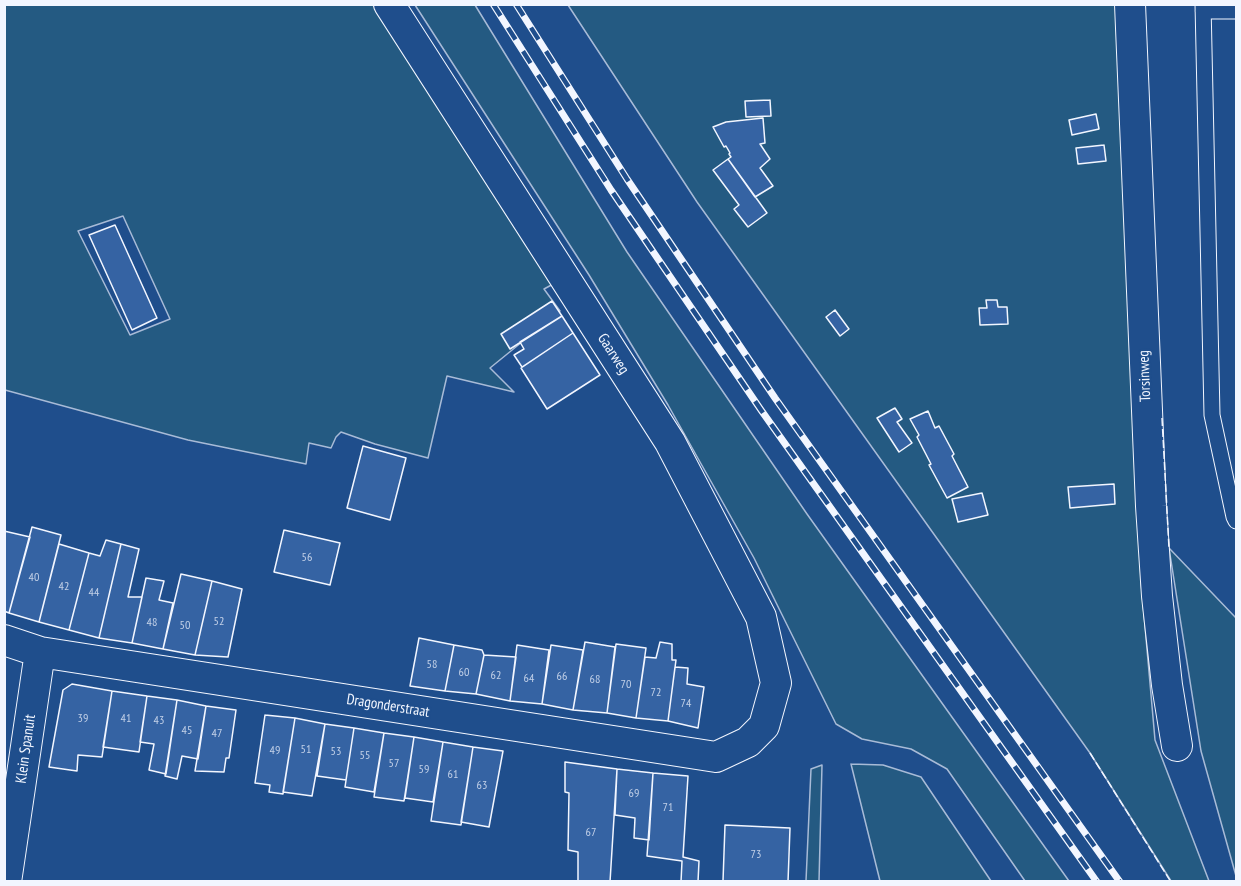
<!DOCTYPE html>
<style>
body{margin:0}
#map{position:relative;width:1241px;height:886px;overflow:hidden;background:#1f4e8c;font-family:"PT Sans Narrow",sans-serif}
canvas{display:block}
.frame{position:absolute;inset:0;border:6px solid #f2f6ff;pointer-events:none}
</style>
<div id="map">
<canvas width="1241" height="886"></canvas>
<div class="frame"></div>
</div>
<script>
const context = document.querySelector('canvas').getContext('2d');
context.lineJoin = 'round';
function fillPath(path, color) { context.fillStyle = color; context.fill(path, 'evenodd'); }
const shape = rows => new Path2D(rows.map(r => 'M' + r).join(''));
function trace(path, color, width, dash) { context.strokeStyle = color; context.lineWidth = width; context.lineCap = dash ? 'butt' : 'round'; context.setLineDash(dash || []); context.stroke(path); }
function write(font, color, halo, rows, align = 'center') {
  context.font = font + ' "PT Sans Narrow",sans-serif'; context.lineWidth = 4.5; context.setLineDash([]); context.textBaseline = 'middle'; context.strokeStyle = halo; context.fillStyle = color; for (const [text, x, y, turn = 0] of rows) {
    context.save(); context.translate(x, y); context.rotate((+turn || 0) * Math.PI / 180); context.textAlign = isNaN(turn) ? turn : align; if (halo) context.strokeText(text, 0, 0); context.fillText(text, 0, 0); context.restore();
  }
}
const green = shape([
 [4,5,373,5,557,282,544,289,560,311,490,368,514,392,447,376,428,458,375,444,341,432,336,437,331,448,309,443,306,464,188,440,5,390,4,5],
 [123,216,170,319,130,335,78,231,123,216],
 [415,5,475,5,627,252,807,514,1069,881,1025,881,947,769,911,749,862,739,836,724,754,558,668,405,589,275,415,5],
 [568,5,1120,5,1141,581,1155,740,1209,881,1171,881,1090,753,697,202,568,5],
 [1169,548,1236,618,1236,876,1201,751,1169,548],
 [851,764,883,765,921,777,991,881,880,881,851,764],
 [822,765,819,881,806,881,811,769,822,765]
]);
const building = shape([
 [770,100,771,116,746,117,745,101,770,100],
 [1096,114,1099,129,1072,135,1069,120,1096,114],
 [763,118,765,143,760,144,770,159,760,168,773,186,755,197,728,159,731,157,729,154,730,153,726,146,724,147,713,127,726,122,763,118],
 [1104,145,1106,161,1078,164,1076,148,1104,145],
 [728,159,767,213,748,227,734,209,739,205,713,170,728,159],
 [115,225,157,318,132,330,89,235,115,225],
 [986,300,997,300,998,307,1007,307,1008,324,980,325,979,308,987,308,986,300],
 [552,301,562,316,510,349,501,334,552,301],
 [835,310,849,329,840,336,826,317,835,310],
 [562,316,573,333,522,367,514,355,524,349,520,342,562,316],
 [573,333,600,375,547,409,521,368,573,333],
 [895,408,902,419,897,422,912,443,899,452,877,418,895,408],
 [928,411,935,428,939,426,954,454,952,456,968,487,947,498,929,465,931,464,917,437,919,435,910,419,928,411],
 [363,446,406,458,390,520,347,508,363,446],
 [1114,484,1115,504,1070,508,1068,487,1114,484],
 [982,493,988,515,958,522,952,499,982,493],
 [32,527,61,535,39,622,9,613,32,527],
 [284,530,340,543,330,585,274,572,284,530],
 [4,531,30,537,9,613,4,611,4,531],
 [106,540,121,544,99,638,69,630,89,553,100,556,106,540],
 [59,544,89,553,69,630,39,622,59,544],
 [121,544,139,549,128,597,142,597,132,643,99,638,121,544],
 [181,574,212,581,195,655,163,649,181,574],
 [146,578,164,581,159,600,173,603,163,649,132,643,146,578],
 [212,581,242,589,228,657,195,655,212,581],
 [419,638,454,645,445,691,410,686,419,638],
 [585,642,615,647,607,713,573,710,585,642],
 [660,642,672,644,672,660,676,660,668,721,636,718,645,657,656,658,660,642],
 [616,644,646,648,636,718,607,713,616,644],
 [454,645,482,650,484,655,476,694,445,691,454,645],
 [517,645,549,650,542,704,510,701,517,645],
 [551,645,583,650,573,710,542,704,551,645],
 [484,655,516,657,510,701,476,694,484,655],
 [675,667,688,668,687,684,704,687,698,728,668,721,675,667],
 [72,684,112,691,102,757,78,755,77,771,49,767,63,690,72,684],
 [112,691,147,696,139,752,103,747,112,691],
 [147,696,177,700,166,774,149,770,154,744,140,742,147,696],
 [177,700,206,706,198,759,182,756,177,779,165,776,177,700],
 [206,706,236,710,229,758,226,758,224,772,195,771,206,706],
 [265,715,295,718,283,794,269,792,270,785,255,783,265,715],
 [295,718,325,724,312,796,283,792,295,718],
 [325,724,354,728,346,780,317,776,325,724],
 [354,728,384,733,374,792,345,787,354,728],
 [384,733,414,737,404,801,374,797,384,733],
 [414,737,443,742,433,802,405,798,414,737],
 [443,742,473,747,461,825,431,821,443,742],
 [473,747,503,751,489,827,461,822,473,747],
 [565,762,617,769,610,882,578,882,578,852,568,850,569,793,565,792,565,762],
 [617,769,653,773,649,840,634,838,635,818,615,815,617,769],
 [653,773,688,776,683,857,699,861,698,882,681,882,682,861,647,856,653,773],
 [725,825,790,828,788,882,723,881,725,825]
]);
const lane = shape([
 [1203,4,1212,415,1234,517,1236,521],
 [1203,11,1236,11]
]);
const street = shape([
 [1130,4,1151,506,1157,596,1167,685,1177,746],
 [4,640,40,652,716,757,748,742,764,726,776,683,761,617,670,442,389,4],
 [6,882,40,652]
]);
const rail = shape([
 [493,4,611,190,761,410,1097,882],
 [516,4,627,179,775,398,1120,882]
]);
const fence = shape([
 [1162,418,1169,548],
 [1090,753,1171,882]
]);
const numberNames = [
 ["56",307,558],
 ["40",34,578],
 ["42",64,587],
 ["44",94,593],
 ["52",219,622],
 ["48",152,623],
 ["50",185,626],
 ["58",432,665],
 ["60",464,673],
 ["62",496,676],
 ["66",562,677],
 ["64",529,679],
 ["68",595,680],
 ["70",626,685],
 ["72",656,693],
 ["74",686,704],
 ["39",83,719],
 ["41",126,719],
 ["43",159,721],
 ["45",187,731],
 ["47",217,734],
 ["51",306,750],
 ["49",275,751],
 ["53",336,752],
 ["55",365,756],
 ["57",394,764],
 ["59",424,770],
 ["61",453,775],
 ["63",482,786],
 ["69",634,794],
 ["71",668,808],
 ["67",591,833],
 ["73",756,855]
];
const streetNames = [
 ["Gaarweg",613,354,57],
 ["Torsinweg",1145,376,-92],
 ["Dragonderstraat",388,706,9],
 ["Klein Spanuit",26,749,-82]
];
fillPath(green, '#245a82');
trace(green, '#a8bbd7', 1.5);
fillPath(building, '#3563a3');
trace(building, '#f2f6ff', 1.5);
trace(lane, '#f2f6ff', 17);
trace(street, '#f2f6ff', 32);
trace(lane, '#1f4e8c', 15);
trace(street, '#1f4e8c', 30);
trace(rail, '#f2f6ff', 7);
trace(rail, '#1f4e8c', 4.5, [14]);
trace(fence, '#f2f6ff', 1.5, [8, 3]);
write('12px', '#c3d1e8', null, numberNames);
write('15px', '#f2f6ff', '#1f4e8c', streetNames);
</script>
